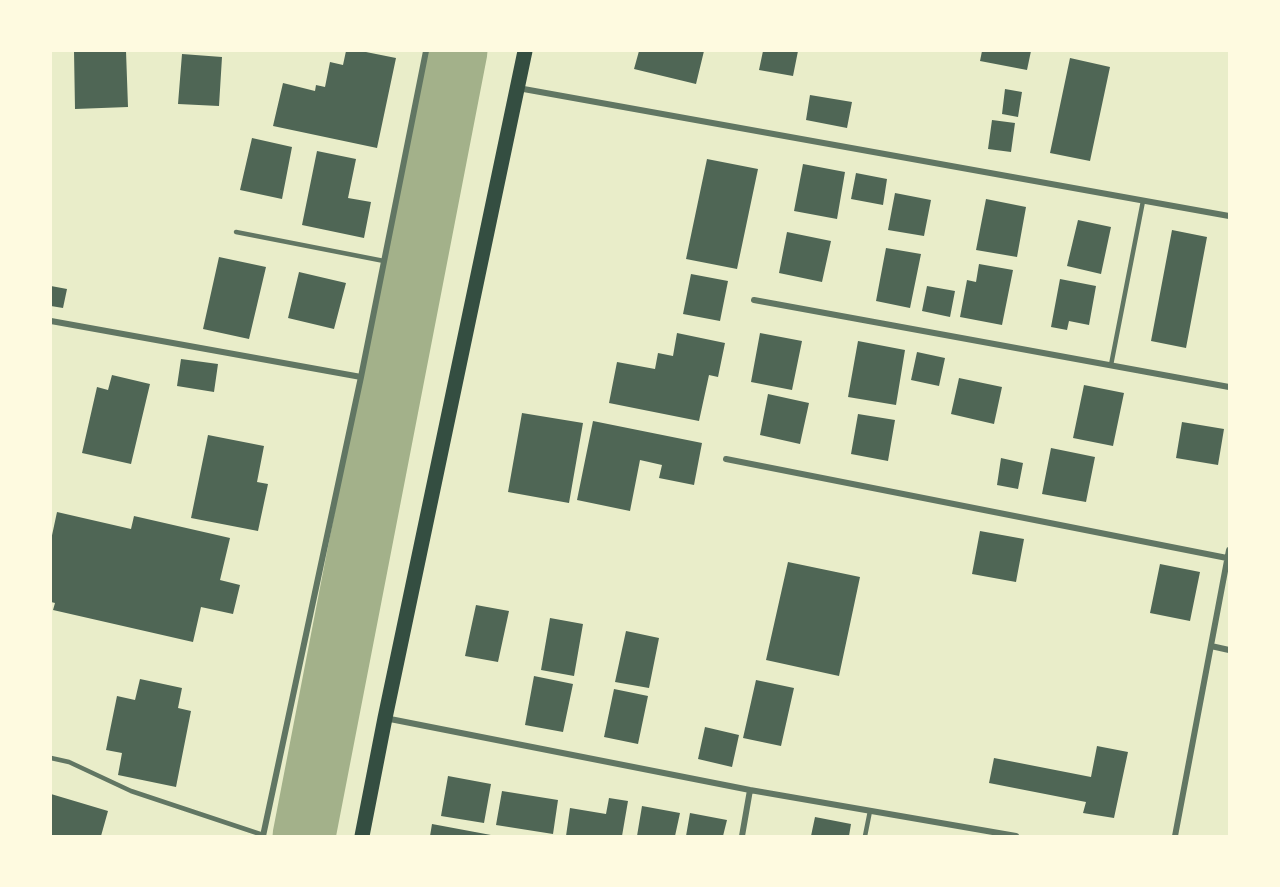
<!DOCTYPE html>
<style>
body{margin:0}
#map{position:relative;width:1280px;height:887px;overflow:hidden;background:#e9edc9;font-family:Rubik,sans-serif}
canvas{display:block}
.frame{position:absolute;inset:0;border:52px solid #fefae0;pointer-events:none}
</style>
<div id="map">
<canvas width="1280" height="887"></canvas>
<div class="frame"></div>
</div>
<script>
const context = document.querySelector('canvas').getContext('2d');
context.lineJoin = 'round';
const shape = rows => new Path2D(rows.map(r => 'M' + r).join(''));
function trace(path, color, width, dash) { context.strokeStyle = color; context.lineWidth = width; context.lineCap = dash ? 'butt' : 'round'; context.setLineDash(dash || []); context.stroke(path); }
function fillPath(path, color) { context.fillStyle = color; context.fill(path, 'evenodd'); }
const river = shape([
 [304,836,456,51]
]);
const building = shape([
 [74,51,126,51,128,107,75,109],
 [346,51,361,51,396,58,377,148,273,126,283,83,315,91,316,85,325,87,330,62,343,65],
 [639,51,704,51,696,84,634,69],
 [763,51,798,51,793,76,759,70],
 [982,51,1031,51,1027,70,980,61],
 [182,54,222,57,219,106,178,104],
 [1070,58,1110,67,1090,161,1050,153],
 [1005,89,1022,92,1018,117,1002,114],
 [810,95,852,102,847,128,806,120],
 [992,120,1015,123,1011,152,988,149],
 [252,138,292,147,282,199,240,190],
 [317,151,356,159,348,198,371,202,364,238,302,225],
 [707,159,758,169,737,269,686,259],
 [803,164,845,172,837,219,794,211],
 [856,173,887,179,883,205,851,199],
 [895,193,931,200,924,236,888,230],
 [986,199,1026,207,1017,257,976,250],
 [1078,220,1111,227,1101,274,1067,266],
 [1172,230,1207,237,1186,348,1151,341],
 [787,232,831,241,822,282,779,273],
 [886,248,921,254,910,308,876,301],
 [219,257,266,267,249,339,203,329],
 [979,264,1013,270,1002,325,960,317,967,280,976,282],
 [299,272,346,283,334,329,288,318],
 [691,274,728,281,720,321,683,314],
 [1060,279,1096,286,1089,325,1069,321,1067,330,1051,327],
 [51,286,67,289,63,308,51,306],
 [927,286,955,291,950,317,922,311],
 [677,333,725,343,718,377,709,375,699,421,609,403,617,362,655,369,658,353,673,356],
 [760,333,802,341,792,390,751,382],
 [858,341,905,350,896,405,848,397],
 [917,352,945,358,939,386,911,380],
 [181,359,218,364,214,392,177,386],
 [112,375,150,384,131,464,82,453,97,387,108,390],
 [959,378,1002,387,994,424,951,414],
 [1084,385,1124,393,1113,446,1073,438],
 [768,394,809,403,800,444,760,435],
 [522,413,583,423,569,503,508,492],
 [858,414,895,420,888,461,851,454],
 [593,421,702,443,694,485,659,478,662,465,640,460,630,511,577,500],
 [1182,422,1224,429,1218,465,1176,458],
 [208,435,264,446,257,482,268,484,258,531,191,518],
 [1051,448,1095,457,1086,502,1042,494],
 [1001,458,1023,463,1018,489,997,485],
 [57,512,131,529,134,516,230,538,220,580,240,585,233,614,201,607,193,642,53,610,55,603,51,602,51,540],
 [980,531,1024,539,1016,582,972,574],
 [788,562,860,577,839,676,766,660],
 [1160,564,1200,572,1190,621,1150,613],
 [476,605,509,611,498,662,465,656],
 [550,618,583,624,574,676,541,670],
 [626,631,659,638,649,688,615,682],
 [534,676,573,684,563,732,525,725],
 [140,679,182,688,178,708,191,711,176,787,118,775,122,753,106,750,117,696,135,700],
 [756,680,794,688,781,746,743,738],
 [614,689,648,696,638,744,604,737],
 [705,727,739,735,732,767,698,759],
 [1097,746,1128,752,1114,818,1083,813,1086,802,989,783,994,758,1091,777],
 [448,776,491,784,484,823,441,816],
 [502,791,558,800,553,834,496,825],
 [51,794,108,811,101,836,51,836],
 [609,798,628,801,622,836,566,836,570,808,606,814],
 [642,806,680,813,675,836,637,836],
 [690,813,727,820,723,836,686,836],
 [815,817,851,824,849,836,811,836],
 [432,824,491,835,491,836,430,836]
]);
const service = shape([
 [236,232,384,261],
 [1111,365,1143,201],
 [51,758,69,762,131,791,263,835],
 [865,836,870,811]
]);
const minor = shape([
 [518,88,1229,216],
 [754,300,1229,387],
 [51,321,361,377],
 [726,459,1227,558],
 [1211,646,1229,650],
 [385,718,750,790,1016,836],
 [263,836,361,377,426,51],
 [742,836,750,790],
 [1175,836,1229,550]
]);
const primary = shape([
 [362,836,385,718,525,51]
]);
trace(river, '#a3b18a', 63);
fillPath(building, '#4f6655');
trace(service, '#617663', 4.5);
trace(minor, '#617663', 6);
trace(primary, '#344e41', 15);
</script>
